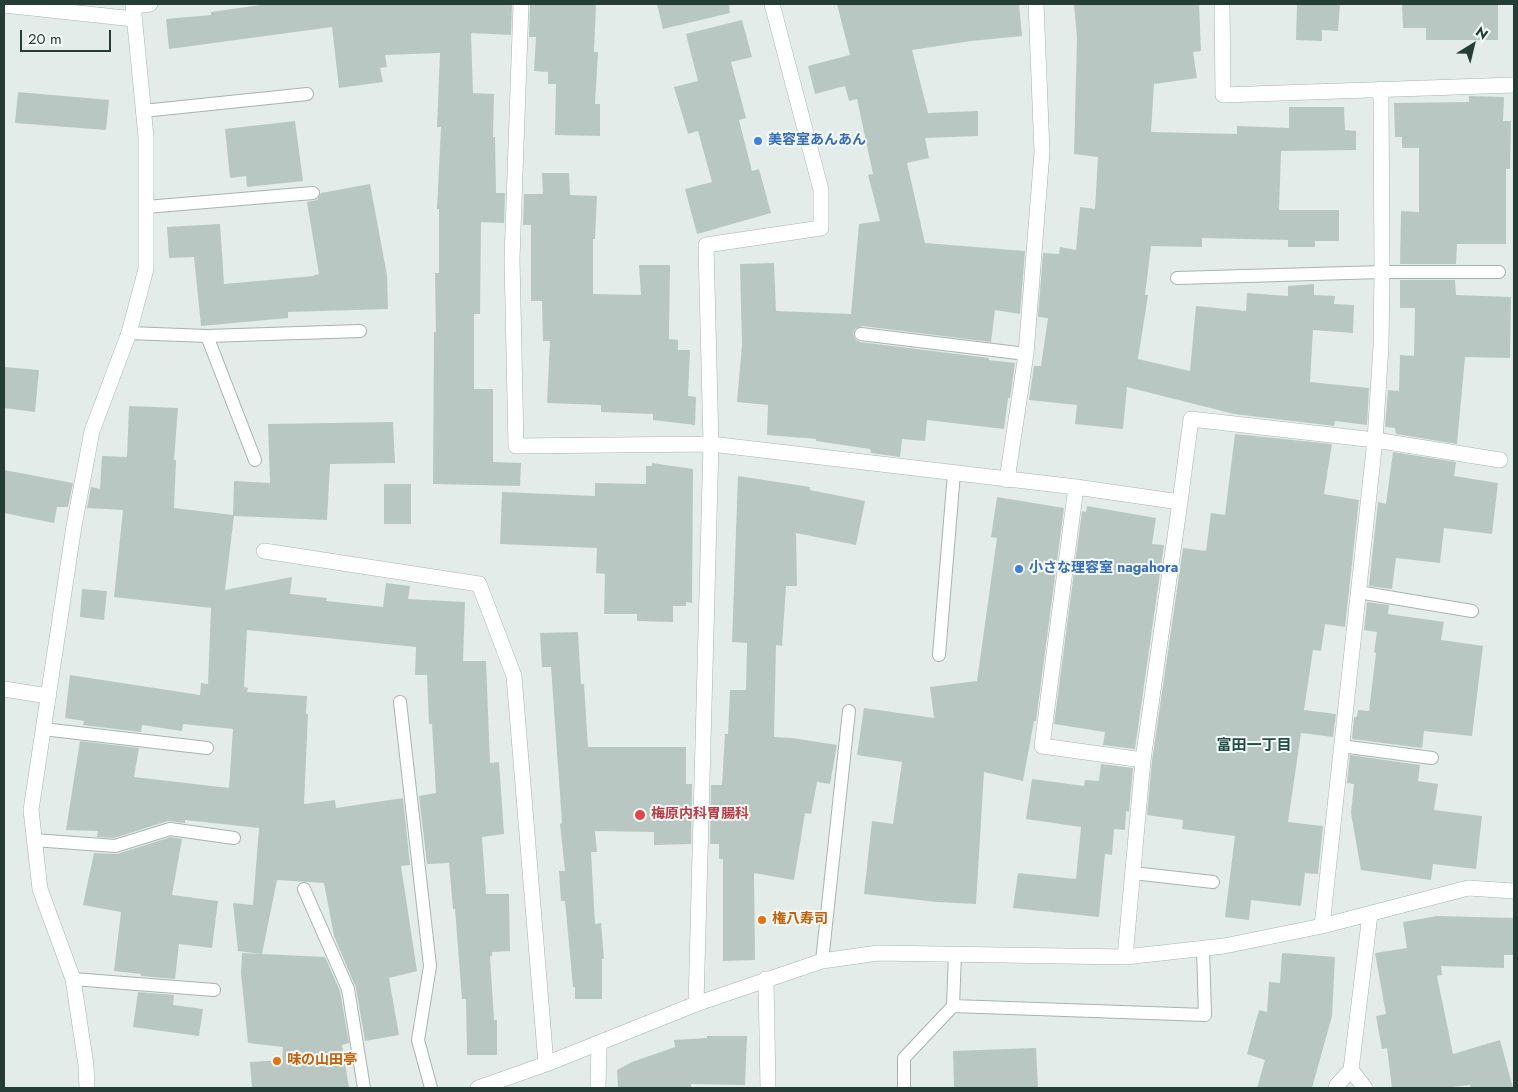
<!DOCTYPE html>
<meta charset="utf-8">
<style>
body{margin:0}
#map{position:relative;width:1518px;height:1092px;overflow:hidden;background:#e3ece9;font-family:Jost,sans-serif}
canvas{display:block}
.frame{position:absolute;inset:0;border:5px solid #243d37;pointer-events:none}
.north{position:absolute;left:1448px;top:20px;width:50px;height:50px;-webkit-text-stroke:4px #f4f9f6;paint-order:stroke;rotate:36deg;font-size:14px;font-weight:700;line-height:20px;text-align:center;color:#243d37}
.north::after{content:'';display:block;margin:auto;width:18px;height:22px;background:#243d37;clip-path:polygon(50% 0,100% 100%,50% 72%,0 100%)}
.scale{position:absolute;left:20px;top:30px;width:91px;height:22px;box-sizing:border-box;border:2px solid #243d37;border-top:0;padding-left:6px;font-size:15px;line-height:18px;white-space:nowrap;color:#243d37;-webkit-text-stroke:4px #f4f9f6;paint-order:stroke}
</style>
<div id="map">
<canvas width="1518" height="1092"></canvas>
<div class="frame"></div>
<div class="north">N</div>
<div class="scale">20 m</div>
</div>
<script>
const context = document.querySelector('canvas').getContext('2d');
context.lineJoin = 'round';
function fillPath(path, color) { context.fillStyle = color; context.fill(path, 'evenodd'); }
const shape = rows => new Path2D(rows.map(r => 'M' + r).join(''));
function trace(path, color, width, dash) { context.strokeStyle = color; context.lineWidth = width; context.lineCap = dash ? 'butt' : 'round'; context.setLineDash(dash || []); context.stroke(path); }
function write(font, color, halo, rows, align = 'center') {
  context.font = font + ' Jost,"Noto Sans JP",sans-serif'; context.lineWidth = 4; context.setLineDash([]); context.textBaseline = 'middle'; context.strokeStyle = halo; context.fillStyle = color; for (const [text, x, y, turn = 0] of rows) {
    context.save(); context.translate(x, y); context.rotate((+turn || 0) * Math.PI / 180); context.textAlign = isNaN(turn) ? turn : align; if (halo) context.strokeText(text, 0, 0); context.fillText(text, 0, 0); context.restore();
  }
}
const building = shape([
 [268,4,512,4,511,35,471,33,473,93,494,94,493,137,495,137,496,193,505,193,504,223,481,222,480,314,474,314,474,389,493,389,493,462,521,463,520,486,433,484,434,332,436,332,435,273,439,273,439,209,437,209,441,127,437,127,440,53,385,55,387,67,380,68,383,82,339,88,332,27,169,49,166,19,211,15,211,12],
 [530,4,596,4,594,52,598,52,595,104,600,104,600,136,555,135,556,84,548,84,548,72,534,71,536,37,529,37],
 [657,4,729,4,730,13,663,29],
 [837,4,1019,4,1022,36,971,41,912,50,928,113,978,111,978,136,925,138,929,158,907,163,925,243,1025,251,1020,314,995,310,991,342,862,326,855,329,853,334,856,340,860,342,989,358,989,360,1015,363,1010,398,1008,398,1004,429,927,420,925,441,902,439,900,457,871,453,870,449,816,441,816,439,767,435,768,405,737,402,742,345,740,264,774,263,776,311,851,314,859,224,880,221,868,175,873,174,857,99,849,101,845,86,815,94,808,66,850,55],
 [1074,4,1199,4,1201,51,1193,52,1197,78,1154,84,1151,132,1237,134,1237,126,1289,128,1289,107,1344,107,1345,130,1356,131,1356,150,1281,151,1279,210,1339,210,1339,241,1315,241,1315,247,1288,247,1288,240,1202,238,1202,247,1151,246,1145,295,1148,295,1138,359,1190,371,1196,306,1246,311,1247,293,1288,296,1288,286,1314,284,1314,295,1335,296,1334,304,1354,305,1353,333,1313,330,1310,382,1369,388,1367,425,1335,421,1334,426,1234,414,1127,387,1123,429,1075,424,1077,405,1029,400,1034,366,1041,366,1048,318,1038,317,1043,253,1059,254,1060,247,1076,250,1080,207,1095,209,1098,157,1074,154,1077,38],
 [1297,4,1340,4,1338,31,1322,30,1322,41,1296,40],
 [1402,4,1498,4,1498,40,1426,40,1426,28,1403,28],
 [742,20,752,57,731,62,746,118,739,120,752,171,759,169,771,213,697,234,685,189,712,182,698,131,688,134,674,87,698,81,686,34],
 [18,92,109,100,106,130,15,123],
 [1469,96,1504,97,1503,121,1511,121,1510,169,1506,169,1506,244,1457,244,1456,264,1400,264,1401,211,1419,212,1419,148,1402,148,1402,137,1395,137,1394,103,1469,102],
 [295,121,303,181,247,187,246,176,230,178,225,129],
 [542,173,569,173,570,195,597,196,595,239,593,239,593,294,641,295,639,265,670,265,669,339,678,340,678,350,690,350,688,396,696,397,695,425,653,420,653,414,601,412,601,405,547,403,550,341,543,341,542,301,531,301,531,225,523,225,524,194,543,194],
 [370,184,387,275,388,309,288,312,288,318,201,326,194,257,169,258,167,227,220,224,224,284,314,276,314,275,319,274,307,202,317,200,321,193],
 [1400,280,1455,280,1456,295,1511,297,1510,358,1465,357,1457,444,1396,434,1395,428,1385,427,1388,390,1399,391,1400,355,1414,356,1415,308,1400,308],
 [4,367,39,370,35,412,4,408],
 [129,406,178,408,174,460,176,460,174,508,233,515,234,481,270,483,268,424,393,422,395,463,330,464,327,520,234,516,225,590,292,577,290,594,327,598,326,601,383,607,386,583,410,586,408,599,465,602,463,661,486,661,490,763,499,762,504,834,482,837,486,894,509,894,510,951,492,952,492,956,490,956,494,1020,497,1020,497,1055,467,1055,466,999,462,999,455,909,453,909,449,863,427,864,419,796,436,793,432,724,429,724,427,675,415,675,416,647,247,630,244,687,248,688,247,692,307,696,306,714,308,714,304,804,335,800,336,808,403,798,410,865,401,866,417,971,389,978,399,1035,365,1041,356,988,334,936,324,883,277,880,262,954,238,951,233,903,253,905,259,828,185,820,185,823,168,821,114,838,97,837,98,831,66,830,80,741,139,748,134,777,229,788,233,729,183,724,182,731,142,725,141,732,83,725,84,721,65,718,70,675,200,695,201,683,208,684,211,608,114,597,123,510,87,508,91,487,100,489,102,456,127,457],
 [1235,434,1332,444,1324,494,1359,500,1345,627,1325,624,1321,651,1313,650,1304,710,1336,714,1333,737,1301,733,1288,822,1323,826,1318,874,1305,873,1301,906,1251,900,1249,920,1225,917,1235,836,1182,829,1183,820,1147,815,1152,761,1183,548,1206,551,1211,513,1225,515],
 [1393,452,1456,462,1454,476,1498,483,1492,534,1444,528,1440,563,1396,558,1392,589,1369,586,1378,502,1386,504],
 [652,463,693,469,692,603,686,602,686,606,673,606,673,622,637,621,637,614,604,614,605,574,596,573,597,548,500,544,502,492,595,496,595,483,646,484,646,466,652,466],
 [4,470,73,483,68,507,57,507,54,523,4,513],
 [738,476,810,487,810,490,865,501,856,545,796,533,797,586,786,586,782,646,776,645,774,737,792,738,837,745,830,784,817,782,811,814,805,813,794,880,754,873,755,960,723,961,723,859,719,859,719,844,710,844,711,785,722,785,725,734,728,734,730,690,746,690,747,643,732,642],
 [384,484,411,484,411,524,384,524],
 [997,497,1064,508,1036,721,1034,721,1023,781,984,772,976,904,937,902,864,894,872,821,893,824,902,762,857,755,864,708,934,718,930,687,977,681,997,538,991,537],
 [1087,506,1156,518,1152,544,1164,545,1135,749,1103,745,1105,732,1054,724,1082,511,1086,512],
 [82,589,107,591,104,620,80,617],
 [1367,602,1389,605,1388,614,1444,622,1441,640,1483,646,1472,736,1424,731,1422,748,1352,739,1354,717,1357,717,1358,710,1369,711,1376,653,1374,652,1377,632,1364,630],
 [578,632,581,684,584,684,588,747,686,747,686,784,692,784,691,844,654,845,654,832,595,831,597,852,591,852,595,924,601,923,604,959,602,959,602,999,575,999,575,987,573,987,565,901,561,901,559,871,565,871,560,824,562,823,551,667,542,667,540,633],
 [1350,755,1420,765,1418,781,1438,784,1434,810,1482,816,1476,869,1433,864,1431,880,1361,870,1351,813,1354,784,1347,783],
 [1101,764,1133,768,1129,812,1126,811,1125,830,1114,829,1112,855,1105,854,1099,917,1013,908,1018,873,1076,879,1081,827,1026,819,1032,779,1084,786,1085,780,1099,781],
 [171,837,182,839,172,895,218,901,212,948,179,944,175,979,141,976,141,974,114,971,121,912,83,905,94,853,117,854],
 [1437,916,1514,918,1514,955,1504,955,1504,968,1441,966,1442,975,1437,976,1453,1054,1500,1040,1513,1088,1471,1088,1470,1085,1443,1088,1392,1088,1387,1048,1382,1049,1376,1016,1386,1014,1375,953,1407,948,1403,922],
 [242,953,325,957,340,991,349,1043,342,1045,349,1088,252,1088,250,1062,282,1060,283,1047,248,1043,241,973],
 [1282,953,1335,957,1332,1016,1312,1088,1257,1088,1265,1060,1247,1054,1259,1010,1267,1012,1269,982,1280,983],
 [138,992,174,995,173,1005,203,1009,199,1036,133,1027],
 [707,1036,747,1036,745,1085,691,1084,691,1088,618,1088,617,1070,632,1062,675,1047,674,1040,707,1038],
 [1036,1048,1038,1088,954,1088,953,1051]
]);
const lane = shape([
 [143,111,307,94],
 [146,207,313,193],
 [1177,278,1382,272,1499,272],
 [129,333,207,336,360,331],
 [861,334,1026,354],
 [207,336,255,460],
 [1358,592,1472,611],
 [939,655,954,473],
 [400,702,430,966,418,1040,431,1088],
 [43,729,207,748],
 [1341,746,1432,758],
 [34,840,115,846,170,829,234,838],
 [1133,873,1213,882],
 [304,889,348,989,364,1088],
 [822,961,849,711],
 [73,979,214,990],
 [953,1006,955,954],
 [904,1088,904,1058,953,1006,1205,1015,1203,949]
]);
const street = shape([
 [521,4,512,259,516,446,711,444,1076,487,1180,502,1143,760,1125,957],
 [1222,4,1223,95,1514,85],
 [4,5,134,19],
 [134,6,150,4],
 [1007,480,1026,354,1042,152,1036,4],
 [1076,487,1042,746,1143,760],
 [1180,502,1191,419,1375,440,1500,460],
 [264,551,479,584,514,676,546,1064],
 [4,689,48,696],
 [1322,926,1375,440,1381,346,1382,272,1381,89],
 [766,979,768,1088],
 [696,1004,711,444,706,245,821,228,821,190,772,4],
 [1351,1070,1365,1088],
 [478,1088,546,1064,696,1004,822,961,878,953,1125,957,1224,946,1322,926,1468,888,1514,891],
 [598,1088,599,1043],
 [1336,1088,1337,1085,1351,1070,1370,914]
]);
const secondary = shape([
 [87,1088,86,1065,73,979,40,889,31,810,74,526,92,431,129,333,146,269,146,137,133,4]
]);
const markers = [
 [758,141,5,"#3f7fe0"],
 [1019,569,5,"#3f7fe0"],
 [640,815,6,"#e0444e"],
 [762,920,5,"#e8710a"],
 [277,1061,5,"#e8710a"]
];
const shopNames = [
 ["美容室あんあん",768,141],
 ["小さな理容室 nagahora",1029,569]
];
const healthNames = [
 ["梅原内科胃腸科",651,815]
];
const foodNames = [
 ["権八寿司",772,920],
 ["味の山田亭",287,1061]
];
const neighbourhoodNames = [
 ["富田一丁目",1254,746]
];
fillPath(building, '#b9c7c2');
trace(lane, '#a6b4b0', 14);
trace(street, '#a6b4b0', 16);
trace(secondary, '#a2b7b1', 16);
trace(lane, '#fff', 12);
trace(street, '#fff', 15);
trace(secondary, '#fff', 15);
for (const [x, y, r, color] of markers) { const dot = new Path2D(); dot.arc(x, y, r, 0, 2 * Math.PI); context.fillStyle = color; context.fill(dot); trace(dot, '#f4f9f6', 2); }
write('bold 14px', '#366cbe', '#f4f9f6', shopNames, 'left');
write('bold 14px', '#be3a42', '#f4f9f6', healthNames, 'left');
write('bold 14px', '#c56008', '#f4f9f6', foodNames, 'left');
write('bold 15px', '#204e45', '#f4f9f6', neighbourhoodNames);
</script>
